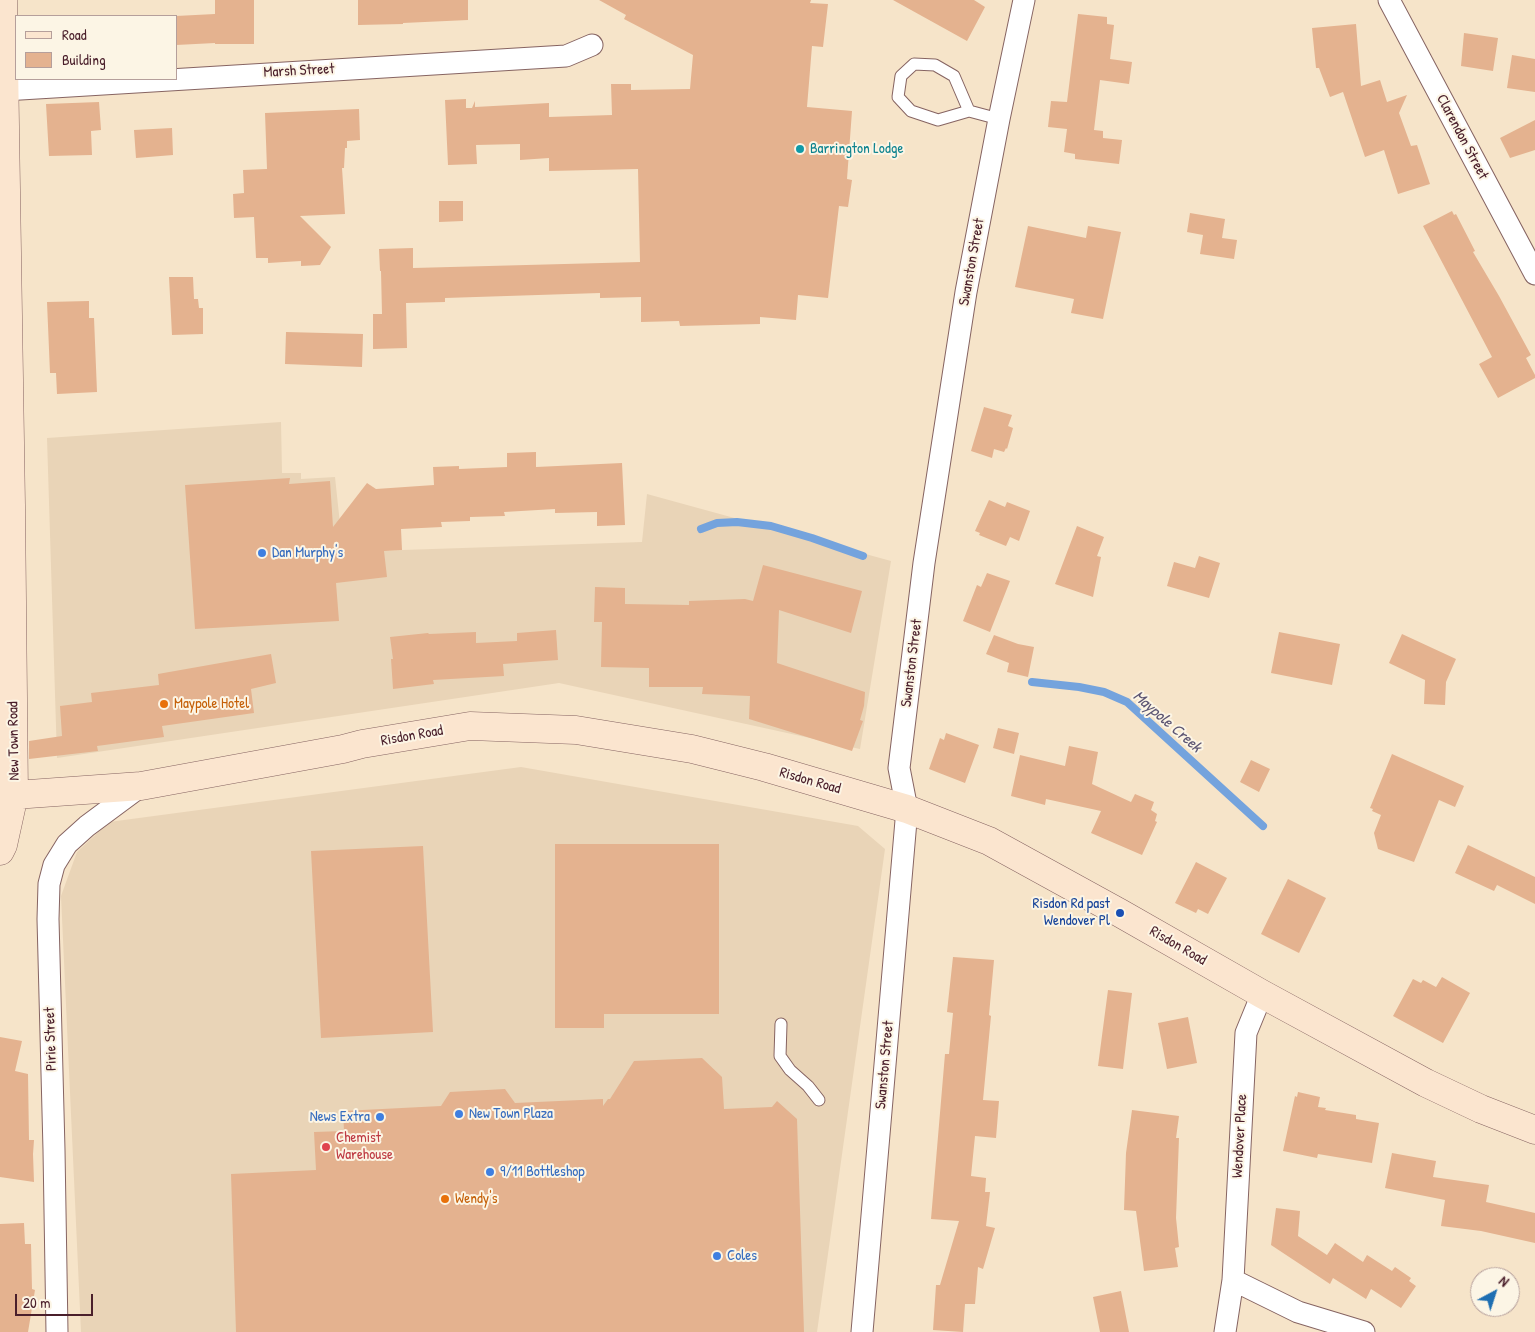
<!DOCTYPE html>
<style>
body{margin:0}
#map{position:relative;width:1535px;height:1332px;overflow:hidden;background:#f6e4c9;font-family:"Patrick Hand",sans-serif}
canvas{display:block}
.legend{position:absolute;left:15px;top:15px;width:162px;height:65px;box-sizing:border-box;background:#fcf5e5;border:1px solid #b59f9b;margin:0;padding:6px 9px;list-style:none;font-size:15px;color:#4a1f2b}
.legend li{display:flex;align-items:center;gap:10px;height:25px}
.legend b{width:25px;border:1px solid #b59f9b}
.north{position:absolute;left:1470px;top:1267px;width:50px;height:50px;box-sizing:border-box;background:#fcf5e5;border:1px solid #b59f9b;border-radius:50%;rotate:40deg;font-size:14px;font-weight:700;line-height:20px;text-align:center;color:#4a1f2b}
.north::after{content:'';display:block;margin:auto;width:18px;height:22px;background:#1f6fb2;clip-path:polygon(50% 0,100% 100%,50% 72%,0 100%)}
.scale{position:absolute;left:15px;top:1294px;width:78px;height:22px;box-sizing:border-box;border:2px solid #4a1f2b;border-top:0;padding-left:6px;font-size:15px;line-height:18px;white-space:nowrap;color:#4a1f2b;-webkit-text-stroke:4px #fcf5e5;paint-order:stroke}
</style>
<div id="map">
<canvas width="1535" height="1332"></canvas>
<ul class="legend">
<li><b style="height:6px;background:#fbe5cf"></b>Road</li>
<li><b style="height:14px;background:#e4b28f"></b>Building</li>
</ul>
<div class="north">N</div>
<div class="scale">20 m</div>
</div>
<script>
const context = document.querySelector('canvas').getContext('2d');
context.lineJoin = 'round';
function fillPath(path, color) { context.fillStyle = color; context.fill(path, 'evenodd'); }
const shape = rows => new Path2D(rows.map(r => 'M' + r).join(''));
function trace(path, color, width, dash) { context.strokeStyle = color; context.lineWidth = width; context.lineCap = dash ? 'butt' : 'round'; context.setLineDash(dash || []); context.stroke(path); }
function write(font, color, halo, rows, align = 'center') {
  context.font = font + ' "Patrick Hand",sans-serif'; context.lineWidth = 4; context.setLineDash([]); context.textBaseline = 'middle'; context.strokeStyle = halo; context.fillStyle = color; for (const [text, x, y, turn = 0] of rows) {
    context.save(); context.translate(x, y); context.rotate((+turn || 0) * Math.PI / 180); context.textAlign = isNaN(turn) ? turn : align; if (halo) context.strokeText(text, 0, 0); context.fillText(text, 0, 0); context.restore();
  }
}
const built = shape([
 [281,422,282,473,301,473,301,479,335,477,343,552,642,542,647,494,891,561,860,749,559,683,57,758,47,438],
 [521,767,858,826,885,849,817,1332,81,1332,61,896,77,852,109,822]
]);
const stream = shape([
 [701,529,717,523,737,522,771,526,812,538,863,556],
 [1032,682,1079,687,1104,692,1127,702,1263,826]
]);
const building = shape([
 [215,0,254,0,254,44,215,44,215,43,176,45,176,16,215,14],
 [358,0,468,0,468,20,403,23,403,24,358,25],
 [599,0,811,0,810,3,828,4,823,47,812,46,807,107,852,111,847,179,852,180,848,207,839,206,828,298,798,295,796,320,760,317,760,324,680,326,679,321,641,322,641,297,600,298,600,293,445,298,445,302,406,303,407,348,373,349,373,314,382,314,381,271,380,271,379,249,413,248,413,268,640,262,638,169,549,171,549,158,520,160,520,144,476,145,477,164,448,165,445,100,466,99,466,108,472,108,475,101,475,107,549,103,549,117,612,115,611,84,631,84,631,90,690,89,693,55,624,19,626,15],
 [893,0,974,0,985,7,967,41],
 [1078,14,1107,17,1107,24,1114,25,1110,59,1132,62,1129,84,1100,80,1094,130,1103,131,1103,138,1122,140,1119,164,1075,159,1075,154,1064,152,1067,129,1048,127,1051,101,1067,102],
 [1356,24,1361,86,1380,80,1387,102,1407,95,1399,113,1411,146,1417,145,1430,184,1398,194,1384,150,1365,157,1343,92,1330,97,1319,68,1316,68,1312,28],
 [1464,33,1498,38,1493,71,1461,66],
 [1512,55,1535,59,1535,92,1507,88],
 [99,102,101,130,91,131,92,155,49,156,46,104],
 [359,109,360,140,347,141,347,148,345,148,344,168,342,168,345,214,300,216,331,247,320,265,301,266,301,261,268,263,268,258,256,258,254,217,234,218,233,194,244,193,243,170,267,169,265,113],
 [1535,120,1535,150,1510,158,1500,138],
 [172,128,173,155,136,158,134,130],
 [439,201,463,201,463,221,439,222],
 [1452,211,1454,215,1456,214,1475,251,1473,252,1499,296,1531,355,1526,358,1535,375,1535,378,1498,398,1479,364,1492,357,1423,226],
 [1190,213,1225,219,1222,238,1237,240,1234,259,1200,254,1203,235,1187,232],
 [1028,226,1086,238,1088,226,1121,232,1103,319,1071,313,1074,299,1015,287],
 [169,277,193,277,194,299,198,299,199,308,203,308,203,334,172,335],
 [89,301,89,318,94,318,97,392,57,394,56,373,50,373,47,302],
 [286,332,363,334,362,367,285,364],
 [984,407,1012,415,1008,426,1013,428,1007,449,1006,448,1004,452,994,449,992,458,971,451],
 [536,452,536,467,622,463,625,525,597,526,597,512,555,513,555,509,504,512,505,516,470,517,470,521,441,522,442,527,401,529,402,550,384,551,387,577,336,583,339,621,195,629,185,485,290,478,289,484,330,481,333,527,367,483,376,489,434,485,433,467,459,466,459,469,507,467,507,453],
 [989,500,1005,507,1007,502,1030,511,1019,541,1010,537,1006,546,979,535,980,533,975,531],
 [1077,526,1104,537,1097,556,1101,557,1093,597,1055,584],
 [1199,556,1220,563,1209,598,1167,586,1174,562,1195,568],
 [763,565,862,591,851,633,779,610,777,663,865,692,864,706,860,720,863,721,852,751,749,719,750,696,702,694,703,687,649,687,649,668,601,667,602,622,594,622,595,587,625,588,625,604,689,605,689,601,745,599,753,601],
 [987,573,1010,581,990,632,963,621,977,585,981,587],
 [556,630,558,660,503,664,504,676,433,680,434,684,393,689,391,659,393,659,390,637,428,633,429,634,476,632,476,643,517,641,517,633],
 [1279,632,1340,644,1332,685,1271,673],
 [1402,634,1456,659,1446,682,1445,705,1424,704,1425,680,1389,663],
 [994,635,1018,644,1034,647,1028,677,1007,672,1009,663,986,654],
 [271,654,276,683,251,689,254,713,162,726,164,737,97,746,98,751,29,759,29,741,62,736,60,706,92,702,91,693,159,685,158,674],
 [998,728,1019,733,1014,754,993,748],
 [946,733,979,745,965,783,929,769,940,738,944,740],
 [1069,746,1098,752,1092,784,1131,802,1135,794,1154,802,1151,810,1157,814,1155,821,1157,822,1142,855,1091,833,1101,811,1046,799,1045,805,1011,796,1020,755,1065,766],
 [1392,754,1464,786,1455,807,1439,800,1414,862,1378,849,1374,833,1381,815,1372,811,1373,809,1370,808],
 [1251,760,1270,769,1259,792,1240,782],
 [555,844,719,844,719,1014,604,1014,604,1028,555,1028],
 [1468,845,1535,877,1535,904,1497,885,1494,891,1455,873],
 [423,846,433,1032,321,1038,311,851],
 [1196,862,1227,878,1208,914,1198,909,1196,913,1175,903],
 [1288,879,1326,898,1299,953,1261,934],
 [953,957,994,960,989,1015,991,1016,983,1100,999,1101,996,1138,975,1136,971,1176,986,1178,985,1192,990,1192,986,1226,995,1228,983,1269,978,1267,975,1304,965,1304,963,1332,933,1330,936,1285,940,1285,959,1221,931,1219,945,1054,949,1054,953,1013,947,1012],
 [1442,977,1470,993,1443,1043,1393,1016,1413,979,1421,983,1423,980,1436,987],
 [1108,990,1132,993,1123,1069,1098,1066],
 [1188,1017,1197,1063,1167,1069,1158,1023],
 [0,1037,22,1041,15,1071,28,1074,29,1140,34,1140,33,1154,34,1182,0,1177],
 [702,1058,722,1077,724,1109,772,1107,777,1101,797,1119,804,1332,236,1332,231,1174,316,1170,314,1132,344,1131,343,1111,441,1106,450,1092,505,1089,515,1103,603,1099,603,1106,608,1099,610,1099,634,1061],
 [1298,1092,1320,1097,1318,1107,1326,1108,1325,1110,1356,1115,1356,1119,1379,1123,1372,1163,1318,1154,1317,1158,1283,1151,1295,1096,1297,1097],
 [1132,1110,1179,1116,1176,1138,1179,1138,1176,1218,1179,1247,1175,1248,1178,1267,1144,1271,1136,1211,1124,1210,1126,1153],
 [1392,1153,1436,1161,1433,1177,1489,1185,1486,1202,1535,1213,1535,1243,1481,1231,1441,1226,1445,1200,1385,1188],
 [1276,1208,1300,1211,1298,1236,1327,1255,1335,1243,1363,1262,1367,1255,1392,1271,1395,1267,1411,1278,1409,1281,1416,1286,1401,1308,1371,1289,1366,1299,1333,1278,1330,1284,1271,1245],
 [24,1223,25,1244,31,1244,32,1289,35,1290,28,1332,0,1332,0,1224],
 [1121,1291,1129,1332,1100,1332,1093,1297]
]);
const lane = shape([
 [969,111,954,76,935,65,914,64,901,76,898,97,911,111,938,120,969,111,999,119],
 [781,1024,780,1056,790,1070,808,1086,819,1100]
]);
const street = shape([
 [1389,0,1535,274],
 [4,90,566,56,592,45],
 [1233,1280,1298,1312,1364,1332],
 [57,1332,54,1150,48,919,49,884,54,865,67,844,87,826,141,786],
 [862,1332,907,809,899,768,924,563,966,292,999,119,1024,0],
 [1225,1332,1233,1280,1246,1033,1262,994]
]);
const secondary = shape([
 [0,796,141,786,343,749,362,744,470,726,576,730,692,749,764,767,907,809,989,841,1120,913,1262,994,1426,1083,1481,1109,1535,1130],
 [0,851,3,845,14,795,11,505,3,0]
]);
const markers = [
 [800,149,5,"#0f9aa8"],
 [262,553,5,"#3f7fe0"],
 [164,704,5,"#e8710a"],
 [1120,913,5,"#1a4fb4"],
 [459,1114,5,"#3f7fe0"],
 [380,1117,5,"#3f7fe0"],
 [326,1147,5,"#e0444e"],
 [490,1172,5,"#3f7fe0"],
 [445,1199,5,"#e8710a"],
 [717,1256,5,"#3f7fe0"]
];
const streetNames = [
 ["Marsh Street",299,71,-3],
 ["Clarendon Street",1462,137,62],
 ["Swanston Street",972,262,-80],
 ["Swanston Street",912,663,-83],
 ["Risdon Road",412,736,-10],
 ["New Town Road",14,741,-91],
 ["Risdon Road",810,781,16],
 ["Risdon Road",1178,946,30],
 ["Pirie Street",51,1039,-92],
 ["Swanston Street",885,1065,-85],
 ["Wendover Place",1240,1136,-87]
];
const cultureNames = [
 ["Barrington Lodge",810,149]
];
const shopNames = [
 ["Dan Murphy's",272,553],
 ["New Town Plaza",469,1114],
 ["News Extra",370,1117,"right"],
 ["9/11 Bottleshop",500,1172],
 ["Coles",727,1256]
];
const foodNames = [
 ["Maypole Hotel",174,704],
 ["Wendy's",455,1199]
];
const transitNames = [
 ["Risdon Rd past",1110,904],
 ["Wendover Pl",1110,921]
];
const healthNames = [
 ["Chemist",336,1138],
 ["Warehouse",336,1155]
];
const waterNames = [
 ["Maypole Creek",1167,722,41]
];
fillPath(built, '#e9d4b7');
trace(stream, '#74a3dd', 8);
fillPath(building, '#e4b28f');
trace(lane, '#866462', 13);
trace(street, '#866462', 23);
trace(secondary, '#866462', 29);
trace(lane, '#fff', 11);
trace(street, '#fff', 21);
trace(secondary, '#fbe5cf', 28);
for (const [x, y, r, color] of markers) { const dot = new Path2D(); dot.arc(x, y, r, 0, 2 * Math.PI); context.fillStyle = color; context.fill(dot); trace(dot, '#fcf5e5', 2); }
write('15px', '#4a1f2b', '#fcf5e5', streetNames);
write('15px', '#0d838f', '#fcf5e5', cultureNames, 'left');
write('15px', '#366cbe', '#fcf5e5', shopNames, 'left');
write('15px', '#c56008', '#fcf5e5', foodNames, 'left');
write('15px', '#164399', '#fcf5e5', transitNames, 'right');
write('15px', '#be3a42', '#fcf5e5', healthNames, 'left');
write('italic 16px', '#5b5472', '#fcf5e5', waterNames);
</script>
